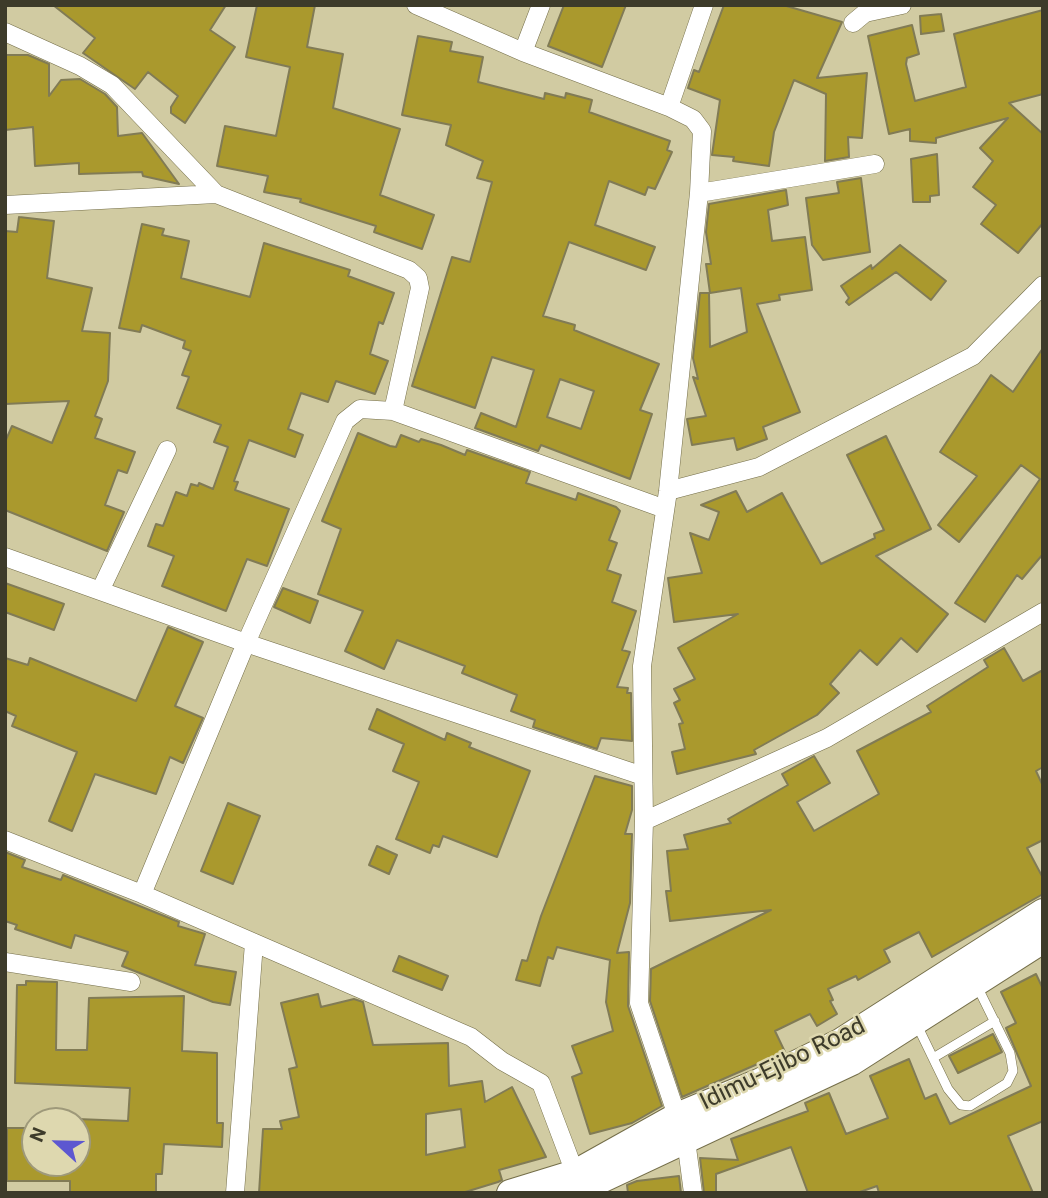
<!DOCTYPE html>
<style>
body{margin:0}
#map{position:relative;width:1048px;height:1198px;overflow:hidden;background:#d1cba2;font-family:Roboto,sans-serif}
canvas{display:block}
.frame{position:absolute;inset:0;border:7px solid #3d3b2a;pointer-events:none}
.north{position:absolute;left:21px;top:1107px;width:70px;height:70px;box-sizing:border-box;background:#ded8af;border:2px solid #9e997a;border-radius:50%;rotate:292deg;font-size:19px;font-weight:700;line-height:28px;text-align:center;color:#3d3b2a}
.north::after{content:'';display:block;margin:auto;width:24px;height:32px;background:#5d57d0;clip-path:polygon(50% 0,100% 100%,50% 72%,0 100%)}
</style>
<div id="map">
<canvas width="1048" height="1198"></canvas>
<div class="frame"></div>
<div class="north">N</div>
</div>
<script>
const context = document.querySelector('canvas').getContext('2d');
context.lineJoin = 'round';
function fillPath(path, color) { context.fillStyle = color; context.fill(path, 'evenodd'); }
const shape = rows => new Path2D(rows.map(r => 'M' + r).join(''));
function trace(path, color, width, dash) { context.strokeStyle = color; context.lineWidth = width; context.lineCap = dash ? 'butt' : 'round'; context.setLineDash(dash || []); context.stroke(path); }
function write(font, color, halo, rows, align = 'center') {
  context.font = font + ' Roboto,sans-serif'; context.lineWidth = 5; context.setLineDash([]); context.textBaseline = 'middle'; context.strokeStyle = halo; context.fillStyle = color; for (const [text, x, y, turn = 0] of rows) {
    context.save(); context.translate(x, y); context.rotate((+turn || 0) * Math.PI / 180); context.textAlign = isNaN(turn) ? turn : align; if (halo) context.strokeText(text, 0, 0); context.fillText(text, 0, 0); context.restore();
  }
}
const building = shape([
 [53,5,226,5,210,30,235,47,185,123,171,113,171,107,178,96,148,72,135,89,83,53,95,38,53,5],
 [257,5,315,5,307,47,343,54,333,108,400,129,380,195,434,215,422,249,374,232,376,226,300,202,301,199,264,192,268,176,217,166,225,126,276,136,290,67,246,57,257,5],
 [564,5,626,5,602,67,548,46,564,5],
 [724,5,783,5,842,22,817,78,867,73,862,138,848,137,849,157,825,161,826,94,794,80,774,132,769,166,733,161,734,157,712,155,720,100,688,88,694,70,699,72,724,5],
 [1043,10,1043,94,1009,103,1043,134,1043,223,1018,253,981,224,996,205,973,187,993,161,980,148,1008,118,936,138,936,143,910,141,910,129,889,134,868,36,912,25,919,54,907,58,906,64,915,101,966,87,954,34,1043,10],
 [941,14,944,31,921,34,920,16,941,14],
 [418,36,452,42,450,51,483,57,478,82,544,99,545,93,565,98,566,93,592,100,589,112,670,141,667,150,672,152,655,189,648,187,645,195,609,181,595,225,655,247,646,270,569,242,543,316,575,325,574,330,659,364,640,410,652,414,630,479,541,445,538,451,475,428,481,413,516,427,534,370,492,357,475,408,412,386,452,257,470,262,492,182,477,178,483,161,446,145,451,125,402,115,418,36],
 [560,379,594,391,581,429,547,417,560,379],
 [5,55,28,55,49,64,49,96,61,80,80,79,105,94,117,107,118,136,142,133,179,184,143,176,142,172,79,174,79,163,35,166,33,127,5,130,5,55],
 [937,154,939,195,930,196,930,202,913,202,911,159,937,154],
 [861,178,870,252,823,260,812,245,806,198,839,193,837,182,861,178],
 [786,190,788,205,768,210,772,241,805,237,812,290,779,295,780,300,757,304,800,412,763,427,767,439,737,450,734,438,692,445,687,419,706,416,693,377,698,379,693,358,700,293,709,293,710,347,747,332,741,288,710,293,706,264,711,264,706,232,709,204,786,190],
 [19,217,54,221,47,278,92,288,82,331,110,333,108,381,95,416,102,419,95,438,135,452,127,473,118,470,105,505,124,512,107,551,5,510,5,442,12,426,52,443,69,401,5,404,5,231,17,232,19,217],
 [142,224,164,229,162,235,189,241,181,278,250,297,264,243,350,270,348,276,394,293,383,324,379,322,370,354,388,361,375,394,336,381,328,402,301,393,288,429,303,435,295,457,249,440,234,481,238,482,235,490,289,509,267,566,247,559,226,611,162,586,174,556,148,546,156,524,163,526,176,492,187,496,191,484,198,486,199,483,213,489,228,447,214,442,221,425,177,408,189,377,182,375,191,351,183,348,185,341,142,325,140,332,119,328,142,224],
 [900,245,946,281,931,300,896,272,849,305,846,302,849,298,841,286,871,265,872,269,900,245],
 [1043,348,1043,554,1022,579,1017,575,985,622,955,603,1040,479,1021,465,959,542,938,525,977,476,940,452,991,375,1013,392,1043,348],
 [358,433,390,446,396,447,401,435,419,442,421,439,441,445,465,455,467,450,530,472,526,483,576,500,578,493,616,507,620,511,609,540,617,543,607,570,621,575,612,602,636,611,622,650,630,652,617,687,628,688,627,693,631,693,632,741,601,738,597,749,533,727,535,720,511,711,517,695,462,673,465,666,397,640,384,669,345,651,363,611,318,594,341,529,322,521,358,433],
 [886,436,931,529,876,556,948,614,917,652,901,638,877,665,860,650,830,684,839,693,817,715,754,750,756,754,677,774,672,752,685,749,679,724,683,723,674,703,680,700,674,689,695,679,678,648,738,614,674,622,668,578,702,573,690,533,709,540,719,512,701,505,736,491,747,512,782,493,821,564,875,538,874,534,884,530,847,455,886,436],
 [5,583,64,604,54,630,5,612,5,583],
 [283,588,318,601,310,623,274,607,283,588],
 [168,627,203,642,175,706,203,718,183,763,170,757,156,794,95,774,72,831,49,821,77,752,12,726,16,716,5,711,5,658,28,665,30,658,136,701,168,627],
 [1004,648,1023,681,1043,670,1043,767,1036,771,1043,786,1043,840,1027,848,1043,878,1043,894,932,957,919,932,884,950,890,962,858,980,856,976,828,989,833,1000,830,1001,837,1014,817,1026,810,1014,775,1031,785,1052,682,1097,650,1001,651,969,771,910,670,921,666,891,671,891,667,851,688,849,684,835,731,823,728,819,788,785,782,774,814,756,830,783,797,802,814,831,879,794,857,751,931,712,927,706,988,667,984,660,1004,648],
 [377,709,445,740,447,733,471,743,469,747,530,771,497,857,443,836,439,847,433,845,430,853,396,839,419,782,393,771,404,744,369,729,377,709],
 [595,776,632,786,632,810,625,834,632,834,630,903,617,953,629,952,628,1006,662,1106,632,1123,590,1134,572,1077,582,1073,572,1046,613,1031,606,1002,610,960,557,947,553,959,548,957,540,986,516,980,522,960,527,961,541,916,595,776],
 [228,803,260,816,233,884,201,871,228,803],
 [377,846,397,855,389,874,369,865,377,846],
 [5,852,25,860,22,867,61,880,63,875,179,922,178,926,205,934,195,965,236,972,230,1005,213,1002,122,966,128,952,75,935,71,948,15,929,17,925,5,921,5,852],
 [399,956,448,976,442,990,393,971,399,956],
 [1036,974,1043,989,1043,1121,1008,1136,1033,1193,879,1193,877,1186,857,1193,808,1193,791,1147,716,1174,716,1193,704,1193,700,1158,738,1160,731,1139,808,1111,805,1103,829,1093,846,1134,888,1118,870,1076,909,1059,925,1099,936,1094,950,1124,1031,1086,1006,1028,1016,1023,1001,992,1036,974],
 [26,981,57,982,56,1050,87,1050,89,998,184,996,182,1051,217,1053,217,1123,223,1123,222,1147,164,1144,162,1174,156,1174,156,1193,70,1193,70,1181,7,1181,7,1128,35,1128,35,1163,77,1163,77,1119,128,1121,130,1088,15,1083,17,985,26,985,26,981],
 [318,994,321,1007,354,999,363,1002,373,1045,448,1043,449,1086,482,1081,485,1102,512,1087,546,1157,499,1170,502,1180,498,1182,462,1193,259,1193,263,1129,282,1129,280,1121,299,1117,289,1069,297,1067,281,1003,318,994],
 [461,1109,465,1147,426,1155,426,1114,461,1109],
 [993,1034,1002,1052,958,1073,949,1056,993,1034],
 [679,1176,681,1193,628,1193,627,1185,637,1181,679,1176]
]);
const lane = shape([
 [916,1023,948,1089,961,1105,970,1106,1007,1083,1013,1071,1010,1053,976,984],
 [933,1058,995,1021]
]);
const street = shape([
 [416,5,523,52,669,107,693,119,702,131,699,193,668,491,642,666,644,821,639,1003,677,1116],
 [853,23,865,13,902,5],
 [5,32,80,66,112,85,216,194],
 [523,52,541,5],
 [669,107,704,5],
 [699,193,875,164],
 [5,205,216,194,409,270,418,278,420,288,393,411],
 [668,491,759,467,973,356,1043,285],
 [5,557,246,643,643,776],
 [101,589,167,450],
 [644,821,827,738,1043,612],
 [5,840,142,894,471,1037,502,1061,541,1083,575,1173],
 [142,894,246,643,345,421,360,409,393,411,665,509],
 [5,962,131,982],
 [686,1140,693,1193],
 [235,1193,254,943]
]);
const secondary = shape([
 [510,1193,575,1173,677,1116,759,1082,840,1042,1043,912],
 [573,1193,852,1062,1043,940]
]);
const streetNames = [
 ["Idimu-Ejibo Road",783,1065,-26]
];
fillPath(building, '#aa992d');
trace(building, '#817b55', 2);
trace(lane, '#746e49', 10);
trace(street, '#746e49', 19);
trace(secondary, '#746e49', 28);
trace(lane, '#fff', 9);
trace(street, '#fff', 18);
trace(secondary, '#fff', 26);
write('24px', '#3d3b2a', '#ded8af', streetNames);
</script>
